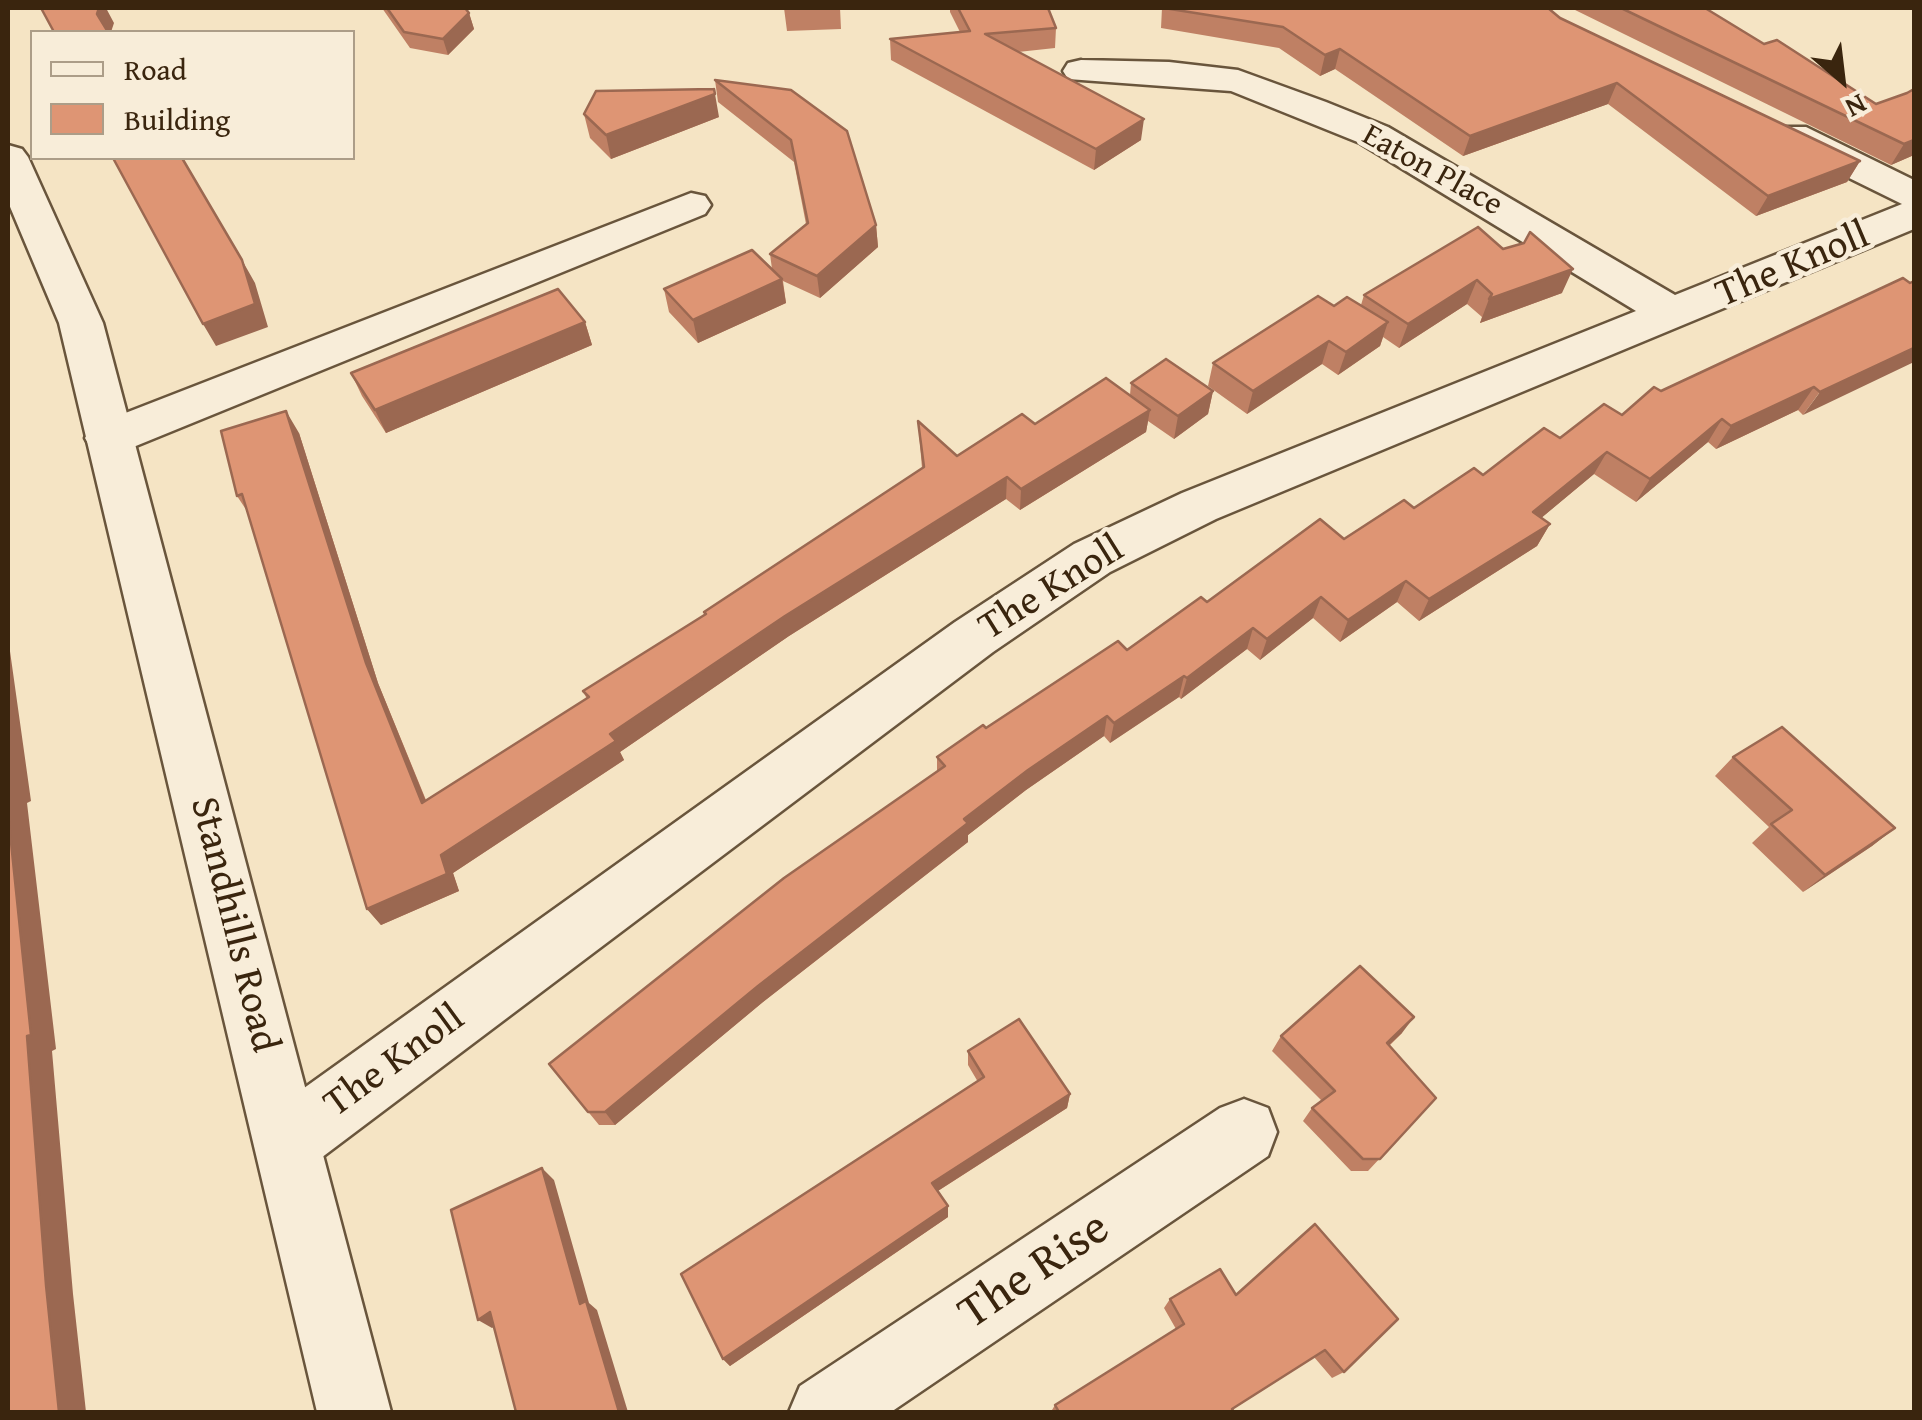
<!DOCTYPE html>
<style>
body{margin:0}
#map{position:relative;width:1922px;height:1420px;overflow:hidden;background:#f5e4c4;font-family:"Gentium Book Plus",serif}
canvas{display:block}
.frame{position:absolute;inset:0;border:10px solid #3a250e;pointer-events:none}
.legend{position:absolute;left:30px;top:30px;width:325px;height:130px;box-sizing:border-box;background:#f8edd9;border:2px solid #ac9d88;margin:0;padding:12px 18px;list-style:none;font-size:30px;color:#3a250e}
.legend li{display:flex;align-items:center;gap:20px;height:50px}
.legend b{width:50px;border:2px solid #ac9d88}
.north{position:absolute;left:1792px;top:30px;width:100px;height:100px;-webkit-text-stroke:8px #f8edd9;paint-order:stroke;rotate:152deg;font-size:28px;font-weight:700;line-height:40px;text-align:center;color:#3a250e}
.north::after{content:'';display:block;margin:auto;width:35px;height:45px;background:#3a250e;clip-path:polygon(50% 0,100% 100%,50% 72%,0 100%)}
</style>
<div id="map">
<canvas width="1922" height="1420"></canvas>
<div class="frame"></div>
<ul class="legend">
<li><b style="height:12px;background:#f8edd9"></b>Road</li>
<li><b style="height:28px;background:#de9574"></b>Building</li>
</ul>
<div class="north">N</div>
</div>
<script>
const context = document.querySelector('canvas').getContext('2d');
context.lineJoin = 'round';
const shape = rows => new Path2D(rows.map(r => 'M' + r).join(''));
function trace(path, color, width, dash) { context.strokeStyle = color; context.lineWidth = width; context.lineCap = dash ? 'butt' : 'round'; context.setLineDash(dash || []); context.stroke(path); }
function fillPath(path, color) { context.fillStyle = color; context.fill(path, 'evenodd'); }
function write(font, color, halo, rows, align = 'center') {
  context.font = font + ' "Gentium Book Plus",serif'; context.lineWidth = 9; context.setLineDash([]); context.textBaseline = 'middle'; context.strokeStyle = halo; context.fillStyle = color; for (const [text, x, y, turn = 0] of rows) {
    context.save(); context.translate(x, y); context.rotate((+turn || 0) * Math.PI / 180); context.textAlign = isNaN(turn) ? turn : align; if (halo) context.strokeText(text, 0, 0); context.fillText(text, 0, 0); context.restore();
  }
}
const minor = shape([
 [1081,60,1169,62,1238,70,1326,102,1388,127,1675,295,1902,204,1778,143,1773,135,1778,127,1806,127,1914,180,1914,229,1216,519,1110,572,993,652,313,1164,289,1174,265,1164,255,1140,265,1116,955,622,1074,544,1182,493,1636,311,1360,143,1231,91,1068,79,1063,71,1068,63,1081,60],
 [691,193,705,196,711,205,705,214,126,450,109,455,92,450,85,438,92,426,691,193],
 [1244,1099,1268,1108,1277,1132,1268,1156,891,1412,789,1412,800,1386,1220,1108,1244,1099]
]);
const tertiary = shape([
 [8,145,22,149,28,157,103,323,391,1412,317,1412,59,323,8,202,8,145]
]);
const wall = shape([
 [382,8,465,8,469,13,474,29,448,55,410,48],
 [784,8,840,8,841,29,787,31],
 [950,8,1048,8,1056,28,1055,48,1018,52,1141,140,1094,170,891,60,890,39,960,32,950,12],
 [1162,8,1548,8,1560,18,1860,161,1847,182,1756,216,1608,104,1463,156,1335,69,1320,76,1279,48,1161,28],
 [1571,8,1705,8,1764,44,1876,104,1914,155,1891,165],
 [715,80,791,90,876,225,878,247,820,298,783,281,786,303,698,343,669,312,664,289,772,269,770,254,806,224,794,162,718,102],
 [584,114,719,117,611,159,590,138],
 [1503,249,1562,293,1480,323,1482,317,1467,304,1399,348,1383,337,1380,346,1338,375,1322,364,1247,414,1208,386,1213,363,1361,305,1364,295],
 [1903,278,1803,415,1798,410,1716,449,1708,442,1636,502,1594,474,1541,518,1550,524,1537,546,1419,621,1397,602,1340,642,1313,618,1260,660,1247,649,1181,699,1179,697,1110,743,1104,736,1026,790,968,835,968,842,763,1002,615,1125,599,1125,549,1064,937,772,937,757,986,728,1127,650,1207,602,1483,475,1560,438,1622,415,1661,391],
 [585,322,592,345,386,433,362,396,351,373],
 [1131,383,1213,391,1208,414,1174,439,1148,421,1146,432,1020,510,1006,499,789,636,620,752,624,760,453,873,459,891,381,925,367,909,247,511,237,496,299,433,378,683,426,800,587,699,583,691,705,615,704,612,922,468,918,421,957,456,1035,424,1130,395],
 [1733,757,1895,828,1872,846,1803,892,1752,843,1769,827,1715,776],
 [1402,1033,1389,1046,1436,1098,1368,1171,1351,1171,1303,1121,1312,1108,1322,1101,1272,1051,1281,1036],
 [968,1051,1070,1094,1067,1108,938,1191,948,1206,948,1217,730,1366,723,1359,978,1082,968,1065],
 [1315,1224,1344,1372,1332,1378,1314,1357,1233,1409,1235,1412,1053,1412,1052,1410,1055,1405,1176,1329,1164,1308,1170,1299,1236,1295]
]);
const shadedWall = shape([
 [99,8,106,8,114,23,111,32,107,32,97,14],
 [469,13,474,29,448,55,443,39],
 [1340,49,1335,69,1320,76,1325,55],
 [1617,83,1608,104,1463,156,1470,136],
 [715,94,719,117,611,159,606,135],
 [1144,119,1141,140,1094,170,1096,149],
 [1914,140,1914,155,1891,165,1904,144],
 [1860,161,1847,182,1756,216,1768,196],
 [876,225,878,247,820,298,817,276],
 [242,260,255,283,268,327,216,346,203,324],
 [1573,269,1562,293,1480,323,1489,299],
 [782,279,786,303,698,343,693,320],
 [1477,280,1467,304,1399,348,1408,324],
 [585,322,592,345,386,433,375,410],
 [1388,322,1380,346,1338,375,1346,352],
 [1329,341,1322,364,1247,414,1253,391],
 [1914,348,1914,362,1803,415,1820,392],
 [1814,387,1798,410,1716,449,1731,426],
 [1213,391,1208,414,1174,439,1178,416],
 [1150,410,1146,432,1020,510,1021,489],
 [286,411,299,433,378,683,434,821,422,803,366,663],
 [1722,419,1708,442,1636,502,1650,479],
 [1607,452,1594,474,1522,534,1533,512],
 [1007,477,1006,499,789,636,620,752,624,760,453,873,459,891,381,925,367,909,610,734,785,616],
 [1550,524,1537,546,1419,621,1429,599],
 [1406,581,1397,602,1340,642,1348,620],
 [1321,597,1313,618,1260,660,1267,639],
 [1253,628,1247,649,1181,699,1187,678],
 [8,637,31,801,27,803,56,1049,52,1051,73,1294,86,1412,59,1412,46,1285,8,813],
 [1184,676,1179,697,1110,743,1114,723],
 [1107,716,1104,736,1026,790,968,835,968,842,763,1002,615,1125,605,1112,758,986,964,819,1028,770],
 [1895,828,1872,846,1803,892,1825,875],
 [1414,1017,1402,1033,1375,1058,1387,1043],
 [1070,1094,1067,1108,933,1194,932,1183],
 [542,1168,554,1180,589,1303,597,1310,628,1412,619,1412,580,1304],
 [948,1206,948,1217,730,1366,723,1359],
 [490,1312,504,1321,492,1328,478,1320]
]);
const building = shape([
 [41,8,99,8,97,14,108,32,54,32,41,8],
 [387,8,465,8,469,13,443,39,404,32,387,8],
 [958,8,1048,8,1056,28,985,34,1144,119,1096,149,890,39,970,31,958,8],
 [1164,8,1548,8,1560,18,1860,161,1768,196,1617,83,1470,136,1340,49,1325,55,1283,27,1164,8],
 [1621,8,1705,8,1764,44,1777,40,1876,104,1907,93,1914,89,1914,140,1904,144,1621,8],
 [715,80,791,90,847,131,876,225,817,276,770,254,808,223,791,140,715,80],
 [714,89,715,94,606,135,584,114,596,91,714,89],
 [113,158,182,158,242,260,255,304,203,324,113,158],
 [1478,227,1503,249,1524,243,1530,232,1573,269,1489,299,1492,294,1477,280,1408,324,1364,295,1478,227],
 [752,250,782,279,693,320,664,289,752,250],
 [1903,278,1910,283,1914,281,1914,348,1820,392,1814,387,1731,426,1722,419,1650,479,1607,452,1533,512,1550,524,1429,599,1406,581,1348,620,1321,597,1267,639,1253,628,1187,678,1184,676,1114,723,1107,716,1028,770,964,819,968,823,758,986,605,1112,588,1112,549,1064,784,878,945,766,937,757,983,725,986,728,1118,641,1127,650,1201,597,1207,602,1320,519,1344,539,1404,500,1414,508,1474,468,1483,475,1544,428,1560,438,1604,404,1622,415,1654,387,1661,391,1903,278],
 [558,289,585,322,375,410,351,373,558,289],
 [1318,296,1334,306,1347,297,1388,322,1346,352,1329,341,1253,391,1213,363,1318,296],
 [1166,359,1213,391,1178,416,1131,383,1166,359],
 [1106,378,1150,410,1021,489,1007,477,785,616,610,734,616,741,441,855,447,874,367,909,242,494,237,496,221,431,286,411,366,663,422,803,589,697,583,691,706,614,704,612,924,467,918,421,957,456,1022,414,1035,424,1106,378],
 [1782,727,1895,828,1825,875,1771,824,1792,810,1733,757,1782,727],
 [8,813,31,1035,27,1036,46,1285,59,1412,8,1412,8,813],
 [1360,966,1414,1017,1387,1043,1436,1098,1380,1159,1363,1159,1312,1108,1335,1091,1281,1036,1360,966],
 [1019,1019,1070,1094,932,1183,948,1206,723,1359,681,1274,984,1077,968,1051,1019,1019],
 [542,1168,580,1304,586,1301,619,1412,516,1412,490,1312,478,1320,451,1210,542,1168],
 [1315,1224,1398,1319,1344,1372,1325,1350,1232,1409,1234,1412,1059,1412,1055,1405,1184,1324,1170,1299,1220,1269,1236,1295,1315,1224]
]);
const farStreetnames = [
 ["Eaton Place",1432,171,29]
];
const streetNames = [
 ["The Knoll",1793,266,-23],
 ["The Knoll",1052,589,-32],
 ["Standhills Road",233,925,76],
 ["The Knoll",395,1062,-36]
];
const nearStreetnames = [
 ["The Rise",1035,1272,-34]
];
trace(minor, '#69553c', 5);
trace(tertiary, '#69553c', 5);
fillPath(minor, '#f8edd9');
fillPath(tertiary, '#f8edd9');
fillPath(wall, '#bf8064');
fillPath(shadedWall, '#9b6851');
fillPath(building, '#de9574');
trace(building, '#9b6851', 2.5);
write('32px', '#3a250e', '#f8edd9', farStreetnames);
write('40px', '#3a250e', '#f8edd9', streetNames);
write('48px', '#3a250e', '#f8edd9', nearStreetnames);
</script>
